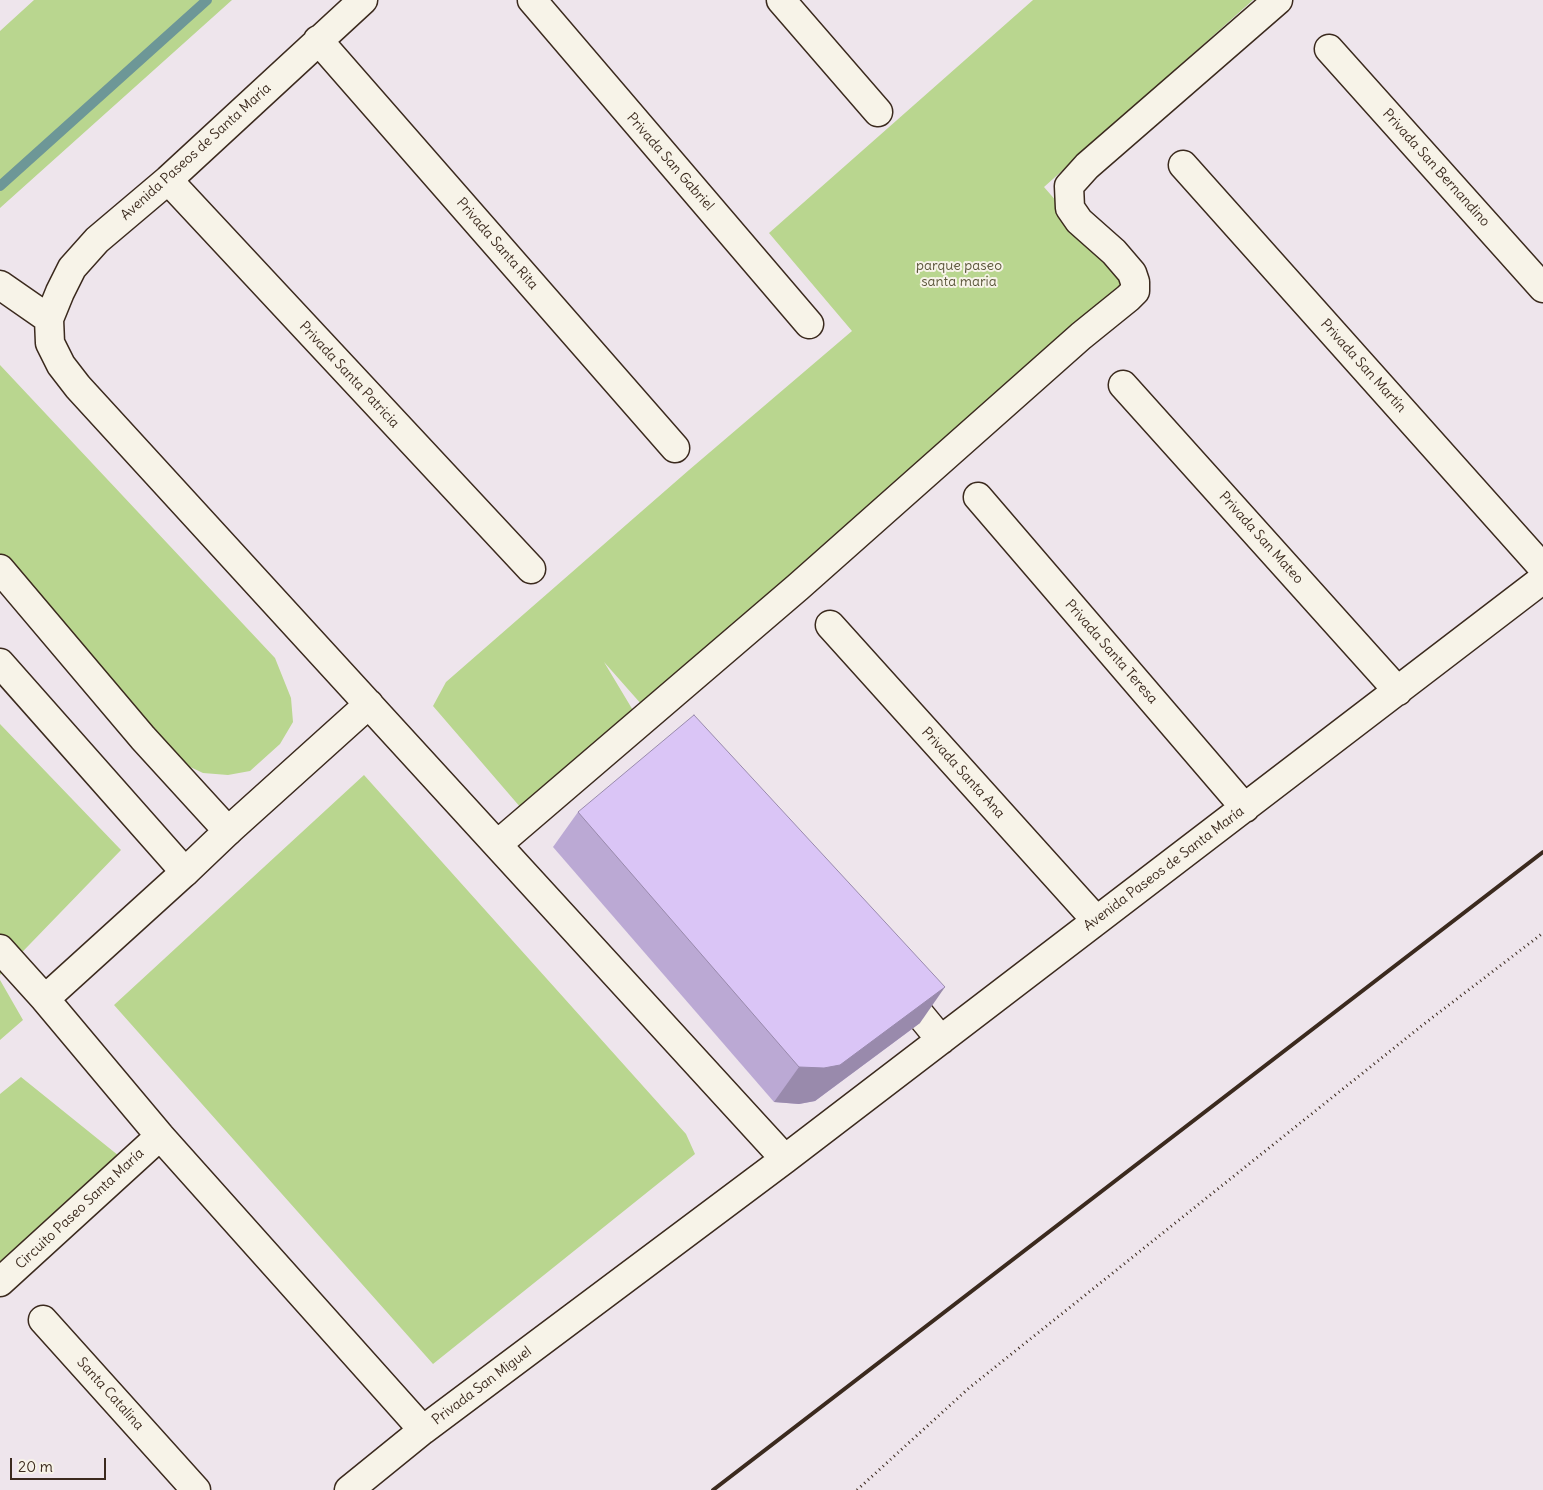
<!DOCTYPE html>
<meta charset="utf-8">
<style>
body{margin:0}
#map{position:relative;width:1543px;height:1490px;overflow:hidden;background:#eee5ec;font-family:Delius,sans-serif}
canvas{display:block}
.scale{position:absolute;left:10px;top:1458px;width:96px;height:22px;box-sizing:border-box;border:2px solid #3b2a1e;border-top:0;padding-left:6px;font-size:15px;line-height:18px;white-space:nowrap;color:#3b2a1e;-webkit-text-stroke:4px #f7f3e8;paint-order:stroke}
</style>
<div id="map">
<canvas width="1543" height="1490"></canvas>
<div class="scale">20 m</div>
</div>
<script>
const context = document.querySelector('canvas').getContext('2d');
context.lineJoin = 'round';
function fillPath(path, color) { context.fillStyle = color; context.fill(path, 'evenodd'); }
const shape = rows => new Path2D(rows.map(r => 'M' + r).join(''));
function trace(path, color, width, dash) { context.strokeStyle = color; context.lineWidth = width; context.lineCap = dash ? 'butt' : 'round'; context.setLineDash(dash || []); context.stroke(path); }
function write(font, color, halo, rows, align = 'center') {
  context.font = font + ' Delius,sans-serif'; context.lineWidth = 4; context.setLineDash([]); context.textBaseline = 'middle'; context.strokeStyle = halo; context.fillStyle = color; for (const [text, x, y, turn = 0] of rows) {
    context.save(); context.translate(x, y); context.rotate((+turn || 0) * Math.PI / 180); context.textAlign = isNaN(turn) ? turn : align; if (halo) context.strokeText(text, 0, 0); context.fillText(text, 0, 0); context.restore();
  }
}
const green = shape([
 [34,0,232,0,0,208,0,31],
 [1033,0,1253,0,1044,187,1132,288,642,705,604,662,634,712,521,808,433,706,446,682,689,470,852,331,769,233],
 [0,365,275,658,291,698,293,722,280,744,250,771,228,775,203,773,186,765,0,560],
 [0,724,121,850,0,975],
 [364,775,686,1134,695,1154,433,1364,114,1005],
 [0,980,23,1020,0,1040],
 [21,1077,124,1160,0,1269,0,1094]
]);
const stream = shape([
 [0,186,207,0]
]);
const path = shape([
 [857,1490,969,1388,1424,1024,1543,933]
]);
const minor = shape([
 [363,0,168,180,97,240,72,268,60,292,49,319,50,343,61,365,78,387,785,1159],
 [532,0,809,324],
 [781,0,878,112],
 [318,40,675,448],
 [1329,49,1543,288],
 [1183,165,1543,568],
 [168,180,531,569],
 [0,285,49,319],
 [1123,385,1398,691],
 [978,497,1245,808],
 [830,625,1096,920],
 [228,831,369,704],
 [498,844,798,587,1081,336,1128,298,1135,291,1135,282,1132,273,1114,252,1079,221,1070,208,1069,186,1087,166,1278,0],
 [185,872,45,999,160,1136,423,1430,785,1159,1543,579],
 [0,949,45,999],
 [899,989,941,1040],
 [0,1282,160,1136],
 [43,1320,196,1490],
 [349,1490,423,1430]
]);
const tertiary = shape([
 [0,569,143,738,228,831,185,872,0,663]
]);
const rail = shape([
 [713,1490,1543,852]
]);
const wall = shape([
 [578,812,920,1023,815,1101,799,1104,774,1102,553,847]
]);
const shadedWall = shape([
 [945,987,920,1023,815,1101,799,1104,774,1102,799,1067]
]);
const building = shape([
 [694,715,945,987,840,1065,824,1068,799,1067,578,812,694,715]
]);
const streetNames = [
 ["Avenida Paseos de Santa María",196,152,-42],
 ["Privada San Gabriel",670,162,49],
 ["Privada San Bernandino",1436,168,48],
 ["Privada Santa Rita",497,244,49],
 ["Privada San Martín",1363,366,48],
 ["Privada Santa Patricia",349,375,47],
 ["Privada San Mateo",1261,538,48],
 ["Privada Santa Teresa",1111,652,49],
 ["Privada Santa Ana",963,773,48],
 ["Avenida Paseos de Santa María",1164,869,-37],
 ["Circuito Paseo Santa María",80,1209,-43],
 ["Privada San Miguel",482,1386,-37],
 ["Santa Catalina",110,1394,48]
];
const parkNames = [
 ["parque paseo",959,266],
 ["santa maria",959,282]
];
fillPath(green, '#b9d68f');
trace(stream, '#6d9797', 10);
trace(minor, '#3b2a1e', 31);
trace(tertiary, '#3b2a1e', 31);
trace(path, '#3b2a1e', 3, [1, 4]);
trace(minor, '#f7f3e8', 28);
trace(tertiary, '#f7f3e8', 28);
trace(rail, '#3b2a1e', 4);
fillPath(wall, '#bba9d4');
fillPath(shadedWall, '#998aac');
fillPath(building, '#dac5f6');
trace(building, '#998aac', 1);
write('14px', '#3b2a1e', '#f7f3e8', streetNames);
write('14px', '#5a553a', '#f7f3e8', parkNames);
</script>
